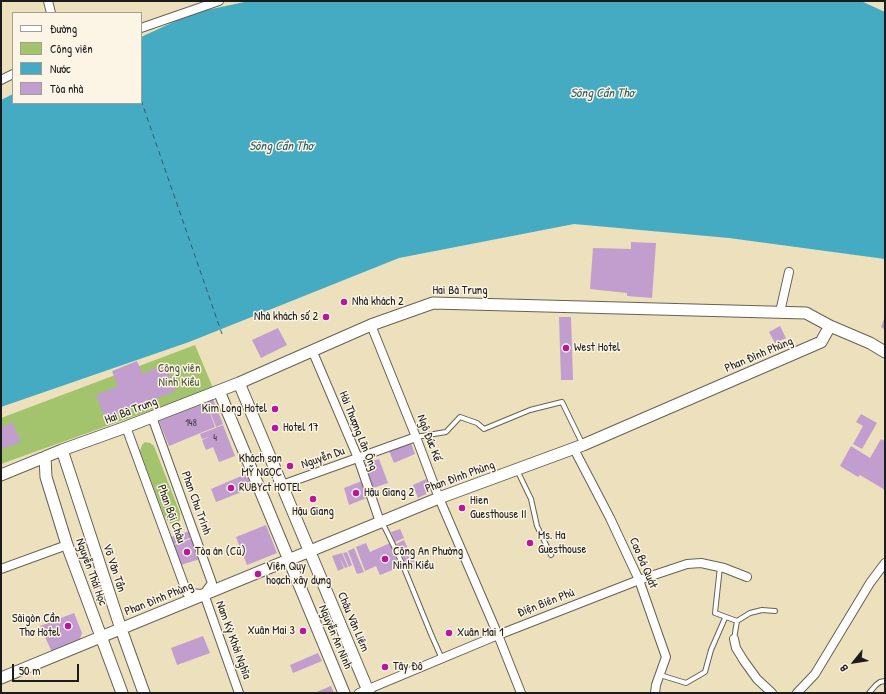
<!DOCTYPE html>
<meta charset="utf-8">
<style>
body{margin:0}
#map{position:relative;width:886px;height:694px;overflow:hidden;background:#ece0bd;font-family:"Patrick Hand",sans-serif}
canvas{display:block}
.frame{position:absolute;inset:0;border:2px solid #1c1c1c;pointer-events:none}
.legend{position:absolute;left:12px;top:12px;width:130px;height:92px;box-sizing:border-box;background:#fcf5e5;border:1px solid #a29e95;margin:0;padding:5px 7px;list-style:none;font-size:12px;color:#1c1c1c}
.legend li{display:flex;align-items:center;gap:8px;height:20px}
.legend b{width:20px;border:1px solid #a29e95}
.north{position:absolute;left:834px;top:642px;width:40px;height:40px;-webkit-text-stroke:3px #fcf5e5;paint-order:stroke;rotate:240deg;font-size:11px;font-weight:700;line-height:16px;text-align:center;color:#1c1c1c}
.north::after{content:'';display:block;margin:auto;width:14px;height:18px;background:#1c1c1c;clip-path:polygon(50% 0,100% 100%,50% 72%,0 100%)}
.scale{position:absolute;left:12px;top:664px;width:67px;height:18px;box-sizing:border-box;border:2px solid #1c1c1c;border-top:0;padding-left:5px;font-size:12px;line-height:14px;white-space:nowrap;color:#1c1c1c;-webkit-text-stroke:3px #fcf5e5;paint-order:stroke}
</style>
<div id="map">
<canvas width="886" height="694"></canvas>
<div class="frame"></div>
<ul class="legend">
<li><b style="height:5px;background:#fff"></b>Đường</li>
<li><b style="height:11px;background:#a3c46c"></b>Công viên</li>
<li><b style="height:11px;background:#44abc3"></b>Nước</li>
<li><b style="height:11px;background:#c19ece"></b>Tòa nhà</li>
</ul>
<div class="north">B</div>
<div class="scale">50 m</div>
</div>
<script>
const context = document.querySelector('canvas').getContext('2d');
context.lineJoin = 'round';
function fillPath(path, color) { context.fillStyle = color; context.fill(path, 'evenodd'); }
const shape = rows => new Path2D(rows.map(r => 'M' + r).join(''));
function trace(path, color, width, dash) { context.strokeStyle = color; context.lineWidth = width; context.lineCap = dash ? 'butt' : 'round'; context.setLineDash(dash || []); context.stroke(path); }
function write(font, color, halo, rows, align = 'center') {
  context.font = font + ' "Patrick Hand",sans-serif'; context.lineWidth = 3; context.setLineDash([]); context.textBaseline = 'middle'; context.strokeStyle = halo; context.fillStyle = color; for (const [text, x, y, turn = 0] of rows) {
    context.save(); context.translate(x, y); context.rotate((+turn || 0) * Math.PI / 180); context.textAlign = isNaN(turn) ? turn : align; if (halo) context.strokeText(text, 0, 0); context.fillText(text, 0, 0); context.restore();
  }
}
const green = shape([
 [195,345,213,388,1,464,1,418],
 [145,442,150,443,154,446,180,513,180,520,177,525,170,523,165,518,140,451,142,445]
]);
const water = shape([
 [249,1,861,1,885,12,885,259,729,238,574,224,399,258,189,342,1,407,1,100,13,94,13,103,141,103,141,37,193,13]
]);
const ferry = shape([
 [141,100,222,334]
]);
const building = shape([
 [631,242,656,243,652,298,627,296,627,293,590,289,593,248,631,249],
 [885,316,885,330,881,327],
 [559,317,571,317,573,380,561,380],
 [780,326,786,338,775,343,769,332],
 [278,328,287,345,261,358,252,340],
 [137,361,143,374,165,364,176,391,105,418,96,395,118,386,112,371],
 [213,399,223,424,216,427,206,401],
 [206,402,215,427,169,446,159,421],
 [861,414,877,423,862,449,853,444,863,426,856,422],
 [13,423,21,442,2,449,1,427],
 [223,425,235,456,219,462,213,447,206,450,202,440,209,437,202,439,200,434],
 [881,439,885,441,885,490,860,475,858,477,840,466,851,446,870,458],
 [411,443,415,454,394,463,389,451],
 [379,459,388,483,373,488,364,464],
 [246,474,252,488,216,502,211,489],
 [426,479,429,486,426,494,418,498,413,485],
 [362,481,369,497,349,505,344,488],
 [266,525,277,553,247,565,236,537],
 [400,529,404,538,395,542,391,532],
 [190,531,192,537,174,544,171,537],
 [193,538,200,559,181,565,174,545],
 [404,540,409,551,402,555,396,544],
 [366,543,370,552,390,543,400,567,380,575,376,566,365,571,356,547],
 [354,548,364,572,357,574,348,551],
 [347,552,352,565,349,567,343,553],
 [410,552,412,556,404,561,402,556],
 [342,553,348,567,345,568,339,557,344,568,338,571,332,556],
 [413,557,415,562,406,566,404,561],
 [421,561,423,566,409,571,407,567],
 [74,613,82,633,79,642,52,652,40,626],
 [203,636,210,653,177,665,171,648],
 [318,653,322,661,293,673,290,665],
 [331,686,334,693,314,693]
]);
const lane = shape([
 [416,437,446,432,460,417,477,423,484,429,530,410,562,402,583,445],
 [517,470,531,499,537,526,551,555],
 [382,524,385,528,402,563,431,634,442,659],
 [720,567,715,613,737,621,734,639],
 [737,621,750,613,762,610,775,611],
 [660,675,686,683,705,672,711,650,725,618],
 [869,693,876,685,880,682,885,681]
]);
const street = shape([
 [48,1,51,13],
 [141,28,219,1],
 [1,80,13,74],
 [780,312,789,272],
 [371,325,416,437,439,498,498,635,521,693],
 [312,350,358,458,380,522],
 [152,417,212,583,204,594],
 [126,427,187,593,203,594],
 [574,449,610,518,639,580,666,657,656,685,655,693],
 [282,485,416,437],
 [1,569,67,545],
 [204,594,239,693],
 [734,639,736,648,744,661,757,679,772,693],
 [359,693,498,635,639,580,687,564,701,563,724,568,747,577],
 [797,693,815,674,870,583,885,563]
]);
const secondary = shape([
 [239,383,369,693],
 [219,391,344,693],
 [62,450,121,629,144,693],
 [45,457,46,477,67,545,122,693],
 [1,475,62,450,126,427,239,383,371,325,433,303,806,313,830,326,870,343,885,352],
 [1,678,439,498,583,445,821,342,830,326]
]);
const markers = [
 [344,302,4,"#b5179e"],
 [326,317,4,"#b5179e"],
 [566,348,4,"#b5179e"],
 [275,409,4,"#b5179e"],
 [275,428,4,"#b5179e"],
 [290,466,4,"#b5179e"],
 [231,488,4,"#b5179e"],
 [356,493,4,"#b5179e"],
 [313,499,4,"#b5179e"],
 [462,508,4,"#b5179e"],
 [530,543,4,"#b5179e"],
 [187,552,4,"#b5179e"],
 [385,559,4,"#b5179e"],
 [258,574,4,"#b5179e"],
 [68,626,4,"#b5179e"],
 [303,631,4,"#b5179e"],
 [449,633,4,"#b5179e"],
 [385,667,4,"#b5179e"]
];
const numberNames = [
 ["148",191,423],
 ["4",215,438]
];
const streetNames = [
 ["Hai Bà Trưng",460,291],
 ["Phan Đình Phùng",759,355,-23],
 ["Hai Bà Trưng",131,411,-21],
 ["Hải Thượng Lãn Ông",358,431,68],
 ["Ngô Đức Kế",429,438,69],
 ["Nguyễn Du",323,458,-19],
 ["Phan Đình Phùng",460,477,-20],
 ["Phan Chu Trinh",196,503,70],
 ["Phan Bội Châu",171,514,70],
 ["Cao Bá Quát",643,563,67],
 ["Võ Văn Tần",114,568,72],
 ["Nguyễn Thái Học",91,572,70],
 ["Phan Đình Phùng",159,599,-22],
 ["Điện Biên Phủ",546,603,-21],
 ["Châu Văn Liêm",353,622,67],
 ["Nguyễn An Ninh",335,637,67],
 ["Nam Kỳ Khởi Nghĩa",233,640,70]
];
const poiNames = [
 ["Nhà khách 2",352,302],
 ["Nhà khách số 2",318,317,"right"],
 ["West Hotel",574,348],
 ["Kim Long Hotel",267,409,"right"],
 ["Hotel 17",283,428],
 ["Khách sạn",282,459,"right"],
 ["MỸ NGỌC",282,473,"right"],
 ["RUBYct HOTEL",239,488],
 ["Hậu Giang 2",364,493],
 ["Hien",470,501],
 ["Guesthouse II",470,515],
 ["Hậu Giang",313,512,"center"],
 ["Ms. Ha",538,536],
 ["Guesthouse",538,550],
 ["Tòa án (Cũ)",195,552],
 ["Công An Phường",393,552],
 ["Ninh Kiều",393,566],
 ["Viện Quy",266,567],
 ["hoạch xây dựng",266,581],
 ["Sàigòn Cần",60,619,"right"],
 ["Thơ Hotel",60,633,"right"],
 ["Xuân Mai 3",295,631,"right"],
 ["Xuân Mai 1",457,633],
 ["Tây Đô",393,667]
];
const parkNames = [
 ["Công viên",179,369],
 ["Ninh Kiều",179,383]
];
const waterNames = [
 ["Sông Cần Thơ",602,94],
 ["Sông Cần Thơ",281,147]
];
fillPath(green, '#a3c46c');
fillPath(water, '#44abc3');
trace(ferry, '#2e5c67', 1, [5, 4]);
fillPath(building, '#c19ece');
trace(lane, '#656154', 6);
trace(street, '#656154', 10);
trace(secondary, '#656154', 13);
trace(lane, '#fff', 4);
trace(street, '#fff', 8);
trace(secondary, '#fff', 11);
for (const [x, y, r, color] of markers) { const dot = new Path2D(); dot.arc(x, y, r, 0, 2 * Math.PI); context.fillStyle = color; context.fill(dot); trace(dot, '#fcf5e5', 1.5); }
write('10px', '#453c48', null, numberNames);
write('12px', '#1c1c1c', '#fcf5e5', streetNames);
write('12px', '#1c1c1c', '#fcf5e5', poiNames, 'left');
write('12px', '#4b5738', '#fcf5e5', parkNames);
write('italic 13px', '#2e5c67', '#fcf5e5', waterNames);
</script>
